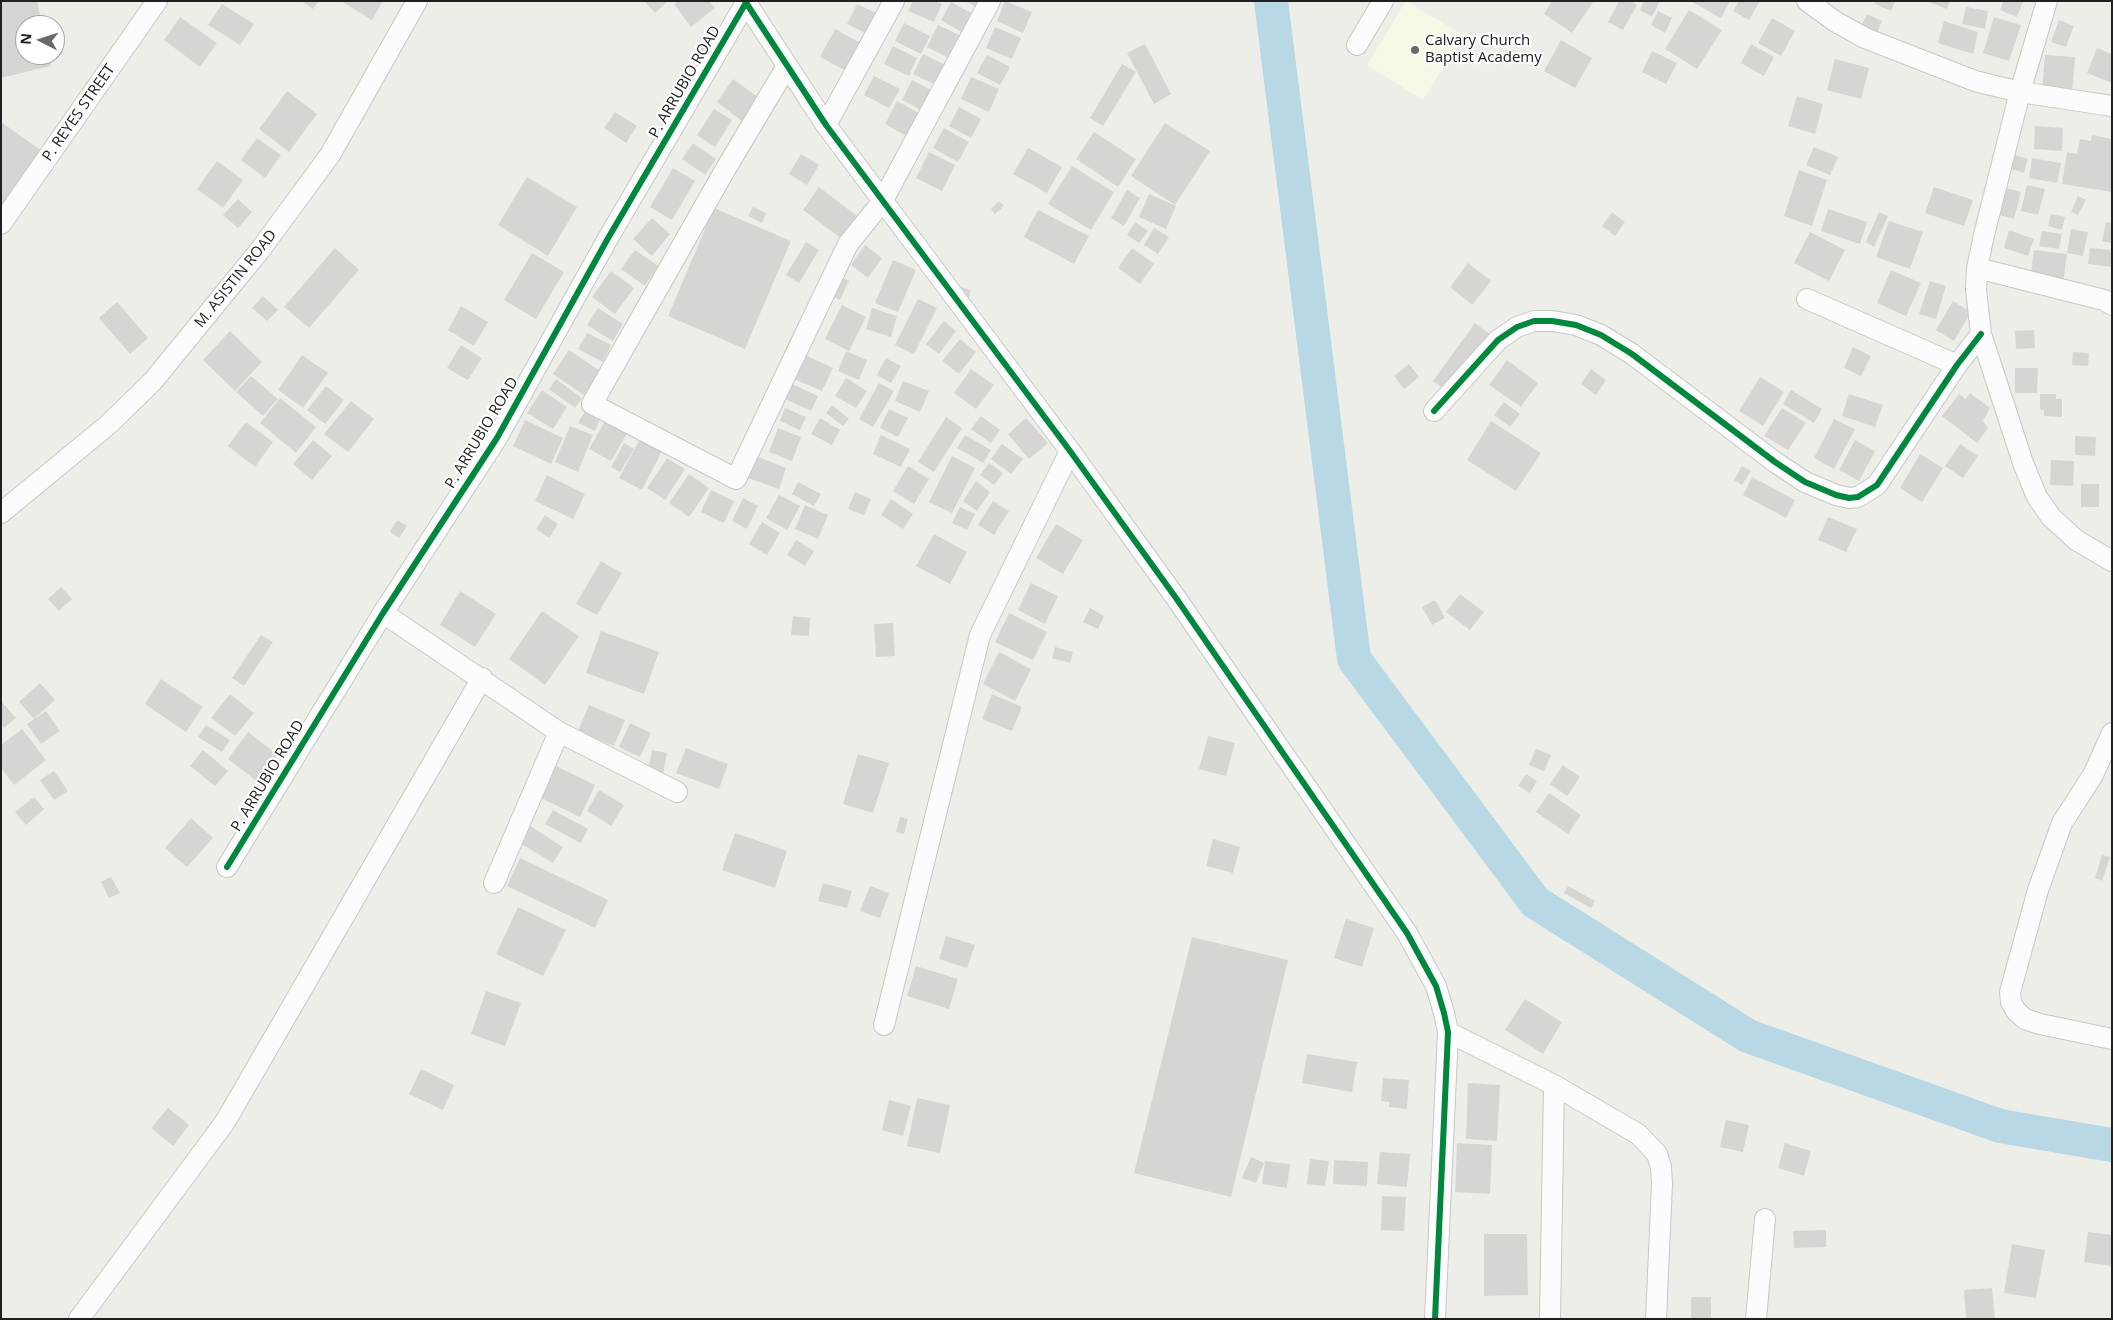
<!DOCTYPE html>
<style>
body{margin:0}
#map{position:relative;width:2113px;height:1320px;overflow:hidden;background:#eeeee9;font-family:"Open Sans",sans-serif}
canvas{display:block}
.frame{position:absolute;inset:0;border:2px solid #202020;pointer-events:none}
.north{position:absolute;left:15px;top:15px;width:50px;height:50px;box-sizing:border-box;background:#fff;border:1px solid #a6a6a6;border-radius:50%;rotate:275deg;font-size:14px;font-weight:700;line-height:20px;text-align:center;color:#202020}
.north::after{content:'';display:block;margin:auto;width:18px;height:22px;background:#686866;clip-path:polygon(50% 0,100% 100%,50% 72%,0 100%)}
</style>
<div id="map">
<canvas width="2113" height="1320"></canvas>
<div class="frame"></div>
<div class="north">N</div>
</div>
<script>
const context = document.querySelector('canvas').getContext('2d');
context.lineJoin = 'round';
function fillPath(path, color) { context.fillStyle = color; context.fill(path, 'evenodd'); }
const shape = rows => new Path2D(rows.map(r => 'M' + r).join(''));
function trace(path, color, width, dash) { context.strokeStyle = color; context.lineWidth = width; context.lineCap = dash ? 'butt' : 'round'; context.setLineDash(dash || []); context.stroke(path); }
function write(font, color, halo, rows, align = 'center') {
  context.font = font + ' "Open Sans",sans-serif'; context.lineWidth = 4.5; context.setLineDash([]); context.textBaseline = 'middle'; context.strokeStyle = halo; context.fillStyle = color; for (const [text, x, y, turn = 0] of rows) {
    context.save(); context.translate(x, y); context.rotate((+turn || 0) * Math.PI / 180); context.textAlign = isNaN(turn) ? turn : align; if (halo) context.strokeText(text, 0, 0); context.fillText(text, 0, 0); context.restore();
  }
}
const education = shape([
 [1406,1,1463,35,1423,100,1367,65]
]);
const river = shape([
 [1271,1,1354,659,1535,902,1748,1036,2000,1126,2112,1145]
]);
const building = shape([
 [1,1,37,1,42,25,25,25,25,55,49,55,51,66,1,78],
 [301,1,319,1,313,9],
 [341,1,383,1,372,20],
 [644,1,668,1,655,13],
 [678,1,709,1,715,8,691,27,674,4],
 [913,1,935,1,942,4,934,22,908,11],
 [965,1,984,1,980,9],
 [1005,1,1032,12,1023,33,997,21],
 [1552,1,1594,1,1572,33,1544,14],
 [1619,1,1631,1,1637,5,1623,30,1608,22],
 [1644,1,1660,1,1652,17,1640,10],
 [1690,1,1730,1,1721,18],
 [1739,1,1760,1,1749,20,1733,11],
 [1876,1,1895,1,1891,11,1875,4],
 [1926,1,1950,1,1947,9],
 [2003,1,2023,1,2017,17,2000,10],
 [951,2,975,15,965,34,941,20],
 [222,4,254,24,240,45,208,25],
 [857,4,883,16,873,37,847,24],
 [1966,7,1988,11,1985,29,1962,24],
 [1689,10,1722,30,1697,69,1665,49],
 [1658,11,1672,18,1665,33,1651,25],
 [1867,14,1882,21,1876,35,1860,29],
 [180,17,217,43,200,67,164,40],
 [1994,17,2021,25,2009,61,1983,53],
 [1772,18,1795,31,1781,56,1758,43],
 [2059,20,2074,26,2066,47,2051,42],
 [1944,21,1978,32,1973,54,1938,43],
 [904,23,930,36,921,54,895,41],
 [715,25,724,32,708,55,699,49],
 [938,25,966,38,955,61,927,47],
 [995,27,1021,38,1012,59,986,48],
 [835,29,864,45,850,73,820,57],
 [1561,40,1592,58,1575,88,1544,71],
 [1145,44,1171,94,1154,104,1127,53],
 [1751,44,1774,57,1764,76,1741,63],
 [893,46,917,58,909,76,884,64],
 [2097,48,2112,54,2112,83,2087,73],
 [1652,51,1677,63,1666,84,1642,72],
 [923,54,950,67,940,87,913,74],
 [987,55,1010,67,1000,85,977,73],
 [2045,55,2075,57,2072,93,2042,91],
 [1835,59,1869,68,1861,99,1827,90],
 [1122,64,1136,72,1103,126,1090,118],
 [874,76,900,89,889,108,864,95],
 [971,77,999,89,989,112,961,99],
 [733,79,759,98,742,121,717,102],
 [912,80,937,93,927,113,902,100],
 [287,91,317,114,289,152,259,129],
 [1797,96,1823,104,1815,134,1788,126],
 [897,101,924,116,912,139,885,124],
 [959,107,981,119,971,138,949,126],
 [714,109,732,120,715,147,697,135],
 [615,112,637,126,626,143,604,128],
 [1,122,42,151,1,206],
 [1165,123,1210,151,1175,205,1131,176],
 [2035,126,2063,128,2062,151,2034,149],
 [944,128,969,142,958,162,933,148],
 [1094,132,1136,159,1118,187,1076,159],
 [2092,135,2112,139,2112,192,2062,184,2067,152,2077,154,2080,139,2091,141],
 [257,138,281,155,265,178,241,160],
 [693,143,716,159,705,175,682,159],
 [1814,147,1838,157,1830,175,1806,165],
 [1028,148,1062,167,1047,193,1013,174],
 [929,152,955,165,942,191,916,178],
 [801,154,819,165,807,185,789,174],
 [2015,155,2028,159,2024,173,2011,169],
 [2032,158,2061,163,2057,183,2029,178],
 [217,161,243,180,223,208,197,189],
 [1072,166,1114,192,1091,230,1048,204],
 [673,168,695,181,672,220,650,207],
 [1799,170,1827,180,1812,226,1784,216],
 [527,177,577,207,548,256,498,225],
 [2027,185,2045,189,2038,215,2021,211],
 [1999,186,2021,192,2014,219,1992,213],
 [819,187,861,219,845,241,803,210],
 [1934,187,1973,200,1964,226,1925,213],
 [1127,190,1140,198,1124,226,1111,218],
 [1149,194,1176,206,1166,229,1139,217],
 [2078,196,2086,200,2078,215,2071,212],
 [238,199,252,212,238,228,223,215],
 [999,201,1004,206,995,214,991,209],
 [753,207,766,213,762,223,748,216],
 [714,208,791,241,745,349,668,316],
 [1828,209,1867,222,1860,244,1821,231],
 [1038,210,1089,236,1074,264,1024,237],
 [1612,212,1625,222,1615,236,1602,226],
 [1879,212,1888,216,1874,247,1866,242],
 [2051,214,2065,217,2062,230,2048,226],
 [652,218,670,234,652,256,633,239],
 [1889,221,1923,232,1910,269,1876,257],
 [1135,222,1148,231,1139,243,1127,235],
 [2106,222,2112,223,2112,243,2102,241],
 [1154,228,1169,237,1158,254,1144,245],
 [2071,229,2088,232,2083,256,2067,253],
 [2009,230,2034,239,2028,256,2004,248],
 [2042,231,2062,234,2059,249,2039,246],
 [1810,232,1845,250,1829,281,1794,263],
 [806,242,819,250,799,283,786,275],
 [865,245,882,258,868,278,851,265],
 [335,248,359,270,309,328,284,307],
 [1132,248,1154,264,1140,284,1118,268],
 [2090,248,2112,250,2112,267,2088,264],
 [635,250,658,266,645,286,621,269],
 [2034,250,2067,254,2063,284,2030,280],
 [532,253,564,272,536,319,504,300],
 [893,260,916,270,898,312,875,303],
 [1468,263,1491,281,1472,305,1450,287],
 [1891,270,1921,283,1906,316,1877,303],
 [611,271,634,288,615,314,592,297],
 [838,276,849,281,840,300,830,295],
 [1930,281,1946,286,1936,319,1919,314],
 [961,287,971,290,967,304,957,301],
 [263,296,278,310,267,321,252,308],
 [918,299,937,308,914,354,895,345],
 [1953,301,1971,312,1954,341,1936,330],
 [117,302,148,338,130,354,99,318],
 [842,305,866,317,849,351,825,339],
 [461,306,488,322,474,346,448,330],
 [598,308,623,324,613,341,587,325],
 [872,308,897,316,891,337,866,329],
 [799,321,805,324,791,355,784,352],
 [944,321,956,331,939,354,926,344],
 [1475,323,1491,335,1449,392,1433,381],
 [2034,330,2035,348,2016,349,2015,331],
 [230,331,262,362,235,391,203,360],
 [587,333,611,345,603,362,578,349],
 [960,339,976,352,959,374,942,361],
 [461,345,482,358,468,380,447,368],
 [1853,347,1871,356,1861,376,1844,368],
 [569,350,600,371,584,395,553,374],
 [846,351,867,360,859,380,838,371],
 [2073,352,2089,353,2088,366,2072,365],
 [803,354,833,368,822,391,792,378],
 [302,355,328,373,303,408,278,390],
 [886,358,901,366,891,383,877,375],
 [1507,360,1538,383,1521,407,1489,385],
 [1409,364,1419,377,1404,389,1394,376],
 [2015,368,2038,368,2037,393,2015,393],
 [971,369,994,385,976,409,954,393],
 [1591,369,1606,380,1596,395,1581,384],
 [251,376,278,399,263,416,236,392],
 [1760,377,1784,392,1763,426,1739,411],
 [846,378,867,391,856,408,835,396],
 [556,379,582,398,575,408,549,389],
 [903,381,929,391,920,412,895,401],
 [879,383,894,391,873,427,859,419],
 [792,384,818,396,811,411,785,399],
 [326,386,344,400,325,424,307,410],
 [542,390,567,407,553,429,527,413],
 [1791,390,1822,409,1814,423,1783,404],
 [1970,393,1990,408,1983,421,1988,428,1977,443,1942,416,1959,394,1966,399],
 [1849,394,1883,405,1875,427,1842,416],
 [2040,394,2056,394,2056,399,2062,399,2062,417,2044,416,2044,410,2040,410],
 [280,398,316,427,296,453,260,423],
 [351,401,374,419,348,452,324,434],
 [1504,402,1520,414,1510,427,1494,415],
 [832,405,849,419,843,426,826,413],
 [785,408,806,417,800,430,780,421],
 [1782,408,1806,423,1788,450,1764,436],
 [889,409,908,418,898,437,880,428],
 [585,411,601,418,595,431,578,423],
 [981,416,1000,430,991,443,971,429],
 [946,417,962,428,934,472,918,462],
 [820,418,840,430,832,445,811,434],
 [1026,418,1048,443,1029,459,1008,434],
 [606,419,628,432,611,461,589,449],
 [1834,419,1855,429,1834,469,1814,458],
 [525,420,563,438,551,464,513,446],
 [1491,421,1541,453,1516,491,1467,460],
 [246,422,273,442,255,467,228,446],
 [570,426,593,435,578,472,555,462],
 [778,428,801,437,792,461,769,452],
 [881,435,910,449,901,467,873,454],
 [965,435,991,450,983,463,957,448],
 [2075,436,2096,437,2095,456,2075,455],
 [640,439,662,451,642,490,619,478],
 [313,440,332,456,312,480,293,464],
 [1855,440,1875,451,1859,481,1839,470],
 [624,443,634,449,620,472,611,467],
 [1002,444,1023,459,1011,474,991,459],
 [1960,444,1978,456,1963,478,1945,466],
 [1920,454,1943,468,1922,502,1900,488],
 [756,456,786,468,779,489,748,478],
 [952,456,975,468,952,513,929,502],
 [667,458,685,469,665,500,647,488],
 [2051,460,2074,461,2073,486,2050,485],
 [989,463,1003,473,994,485,980,475],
 [908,466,929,479,914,504,893,491],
 [1742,466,1751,471,1742,485,1734,480],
 [689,474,709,488,689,517,669,503],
 [547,475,585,494,573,519,535,501],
 [1752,477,1795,500,1786,518,1743,495],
 [976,481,990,492,977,511,963,501],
 [798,482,821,494,814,506,792,494],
 [2081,484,2099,484,2099,507,2081,507],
 [711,490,734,501,724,523,701,512],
 [855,492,871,499,864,515,848,509],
 [779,495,800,506,787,530,766,518],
 [743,498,758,506,747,529,732,521],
 [891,499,913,514,903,529,881,515],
 [993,501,1009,511,994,535,978,525],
 [805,505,828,515,818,539,795,529],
 [960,507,975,514,967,530,952,523],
 [545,515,558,524,549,538,536,529],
 [1828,517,1857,529,1846,552,1818,540],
 [397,520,407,526,399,538,390,532],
 [762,522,780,533,767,555,749,544],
 [1056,524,1083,540,1063,574,1036,558],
 [934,534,967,552,950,584,916,566],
 [796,540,814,551,805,566,787,555],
 [601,561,622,573,597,615,576,604],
 [1031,583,1058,596,1045,624,1018,610],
 [61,587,72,599,59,611,48,599],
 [460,591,496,614,475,647,440,625],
 [1460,594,1484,612,1470,630,1446,612],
 [1435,600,1445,618,1432,625,1422,607],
 [1090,608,1104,616,1098,629,1083,622],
 [542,611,579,636,545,685,509,659],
 [1009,613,1047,632,1033,660,995,642],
 [793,616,810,618,809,636,791,635],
 [893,623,895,656,876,657,874,624],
 [601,631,659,652,644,694,586,673],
 [261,635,273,642,244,686,232,678],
 [1055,647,1073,652,1070,663,1052,658],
 [999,652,1031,669,1015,701,983,684],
 [161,679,203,707,186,732,145,704],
 [40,683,55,700,34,719,19,702],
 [230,694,254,713,235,736,211,718],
 [992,694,1022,707,1012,731,982,719],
 [1,701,16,718,4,728,1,724],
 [589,705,625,720,614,746,578,731],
 [46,711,60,731,41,744,27,724],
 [630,723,651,733,640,757,619,747],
 [206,725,230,740,222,752,198,737],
 [22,729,46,760,14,785,1,768,1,745],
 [248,732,278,755,258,782,228,759],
 [1208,736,1235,743,1226,776,1199,769],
 [686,748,728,764,719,789,676,773],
 [1536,749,1551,755,1544,771,1529,765],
 [203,750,228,771,215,786,190,766],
 [652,750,667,753,663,774,648,771],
 [858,754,889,763,873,813,843,804],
 [1563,765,1580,777,1567,796,1550,784],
 [556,766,595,785,580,817,541,798],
 [54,771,68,791,54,800,40,780],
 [1526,774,1537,781,1530,793,1518,786],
 [599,790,624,805,611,826,587,811],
 [1549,793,1581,815,1568,834,1536,812],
 [34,797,44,809,26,825,15,812],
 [553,810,588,829,581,843,545,824],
 [900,817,908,819,904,834,896,832],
 [191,818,213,838,187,867,165,848],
 [530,826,563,847,553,863,520,843],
 [735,833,787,851,775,888,722,870],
 [1213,839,1240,847,1233,873,1206,866],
 [2102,855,2110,857,2102,881,2095,878],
 [520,858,608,900,595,928,507,886],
 [111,877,120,893,109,898,101,882],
 [823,883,852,891,847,908,818,901],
 [870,886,889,893,880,918,860,911],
 [1568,886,1595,901,1591,908,1564,893],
 [518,907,566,930,543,976,496,954],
 [1346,919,1374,928,1362,967,1334,958],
 [946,936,975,945,967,968,939,959],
 [1192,937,1288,960,1231,1197,1134,1173],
 [916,966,958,979,949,1009,907,996],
 [486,991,521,1003,505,1046,471,1034],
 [1525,999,1562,1022,1543,1054,1505,1030],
 [1307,1054,1357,1062,1352,1092,1302,1083],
 [421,1069,454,1085,443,1110,409,1094],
 [1383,1078,1409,1080,1407,1109,1389,1107,1389,1102,1381,1101],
 [1468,1083,1500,1085,1497,1141,1466,1139],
 [917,1098,950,1105,940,1153,907,1146],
 [889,1100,911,1106,903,1136,882,1130],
 [168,1108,189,1125,173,1146,151,1128],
 [1726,1120,1749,1125,1743,1152,1720,1147],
 [1457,1143,1492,1145,1490,1194,1455,1192],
 [1785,1143,1811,1151,1804,1176,1778,1168],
 [1380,1152,1410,1154,1407,1187,1377,1184],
 [1251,1157,1264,1163,1256,1183,1242,1178],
 [1310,1159,1329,1161,1325,1186,1307,1184],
 [1334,1160,1368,1162,1367,1186,1333,1184],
 [1265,1161,1290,1164,1287,1188,1262,1184],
 [1382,1196,1406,1197,1404,1231,1381,1230],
 [1826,1230,1826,1247,1794,1248,1793,1231],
 [2088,1232,2112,1235,2112,1266,2084,1262],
 [1484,1234,1527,1234,1528,1295,1484,1296],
 [2012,1244,2045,1250,2036,1298,2004,1293],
 [1992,1288,1995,1319,1966,1319,1964,1290],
 [1691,1297,1711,1297,1711,1319,1691,1319]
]);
const street = shape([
 [745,1,826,125,1070,451,1176,598,1407,933,1436,986,1444,1013,1448,1032,1435,1319],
 [1807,1,1836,22,1865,38,1975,81,2020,92,2112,106],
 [2047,1,2020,92,1984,235,1977,268,1976,290,1981,334,2023,463,2037,497,2051,517,2076,540,2112,561],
 [1357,45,1383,1],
 [787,66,725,170,592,404,736,479,848,244,882,202,990,1],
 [826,125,894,1],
 [1,224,157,1],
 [1977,268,2104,300,2112,305],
 [1807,299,1957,365],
 [1434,411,1498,340,1517,327,1534,321,1552,321,1576,325,1601,335,1632,354,1775,462,1805,482,1836,495,1849,498,1858,497,1877,485,1957,365,1981,334],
 [1,513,109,424,153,381,260,250,330,155,417,1],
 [383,613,559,732,677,792],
 [2112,733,2093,775,2062,823,2038,890,2010,992,2011,1002,2016,1011,2025,1019,2040,1024,2112,1039],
 [227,867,383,613,497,438,607,240,747,1],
 [494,883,559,732],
 [884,1025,980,635,1070,451],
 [1448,1032,1554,1085,1638,1134,1657,1154,1661,1167,1662,1184,1656,1319],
 [79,1319,225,1122,482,678],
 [1550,1319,1554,1085],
 [1756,1319,1765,1219]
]);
const cycleway = shape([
 [745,1,826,125,1070,451,1176,598,1407,933,1436,986,1444,1013,1448,1032,1435,1319],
 [1434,411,1498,340,1517,327,1534,321,1552,321,1576,325,1601,335,1632,354,1775,462,1805,482,1836,495,1849,498,1858,497,1877,485,1957,365,1981,334],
 [227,867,383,613,497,438,607,240,747,1]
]);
const markers = [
 [1415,50,5,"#686866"]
];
const poiNames = [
 ["Calvary Church",1425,41],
 ["Baptist Academy",1425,58]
];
const streetNames = [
 ["P. ARRUBIO ROAD",685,82,-60],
 ["P. REYES STREET",79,113,-55],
 ["M. ASISTIN ROAD",236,279,-51],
 ["P. ARRUBIO ROAD",482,433,-59],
 ["P. ARRUBIO ROAD",268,776,-59]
];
fillPath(education, '#f6f7e5');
trace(river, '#b9d8e5', 34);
fillPath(building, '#d7d5d1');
trace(street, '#c7c7c5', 22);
trace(street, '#fcfcfc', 20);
trace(cycleway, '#00873e', 6);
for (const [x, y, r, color] of markers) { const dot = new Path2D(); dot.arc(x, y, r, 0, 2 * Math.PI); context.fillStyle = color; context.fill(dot); trace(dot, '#fff', 2); }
write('15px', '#202020', '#fff', poiNames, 'left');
write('15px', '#202020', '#fff', streetNames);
</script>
